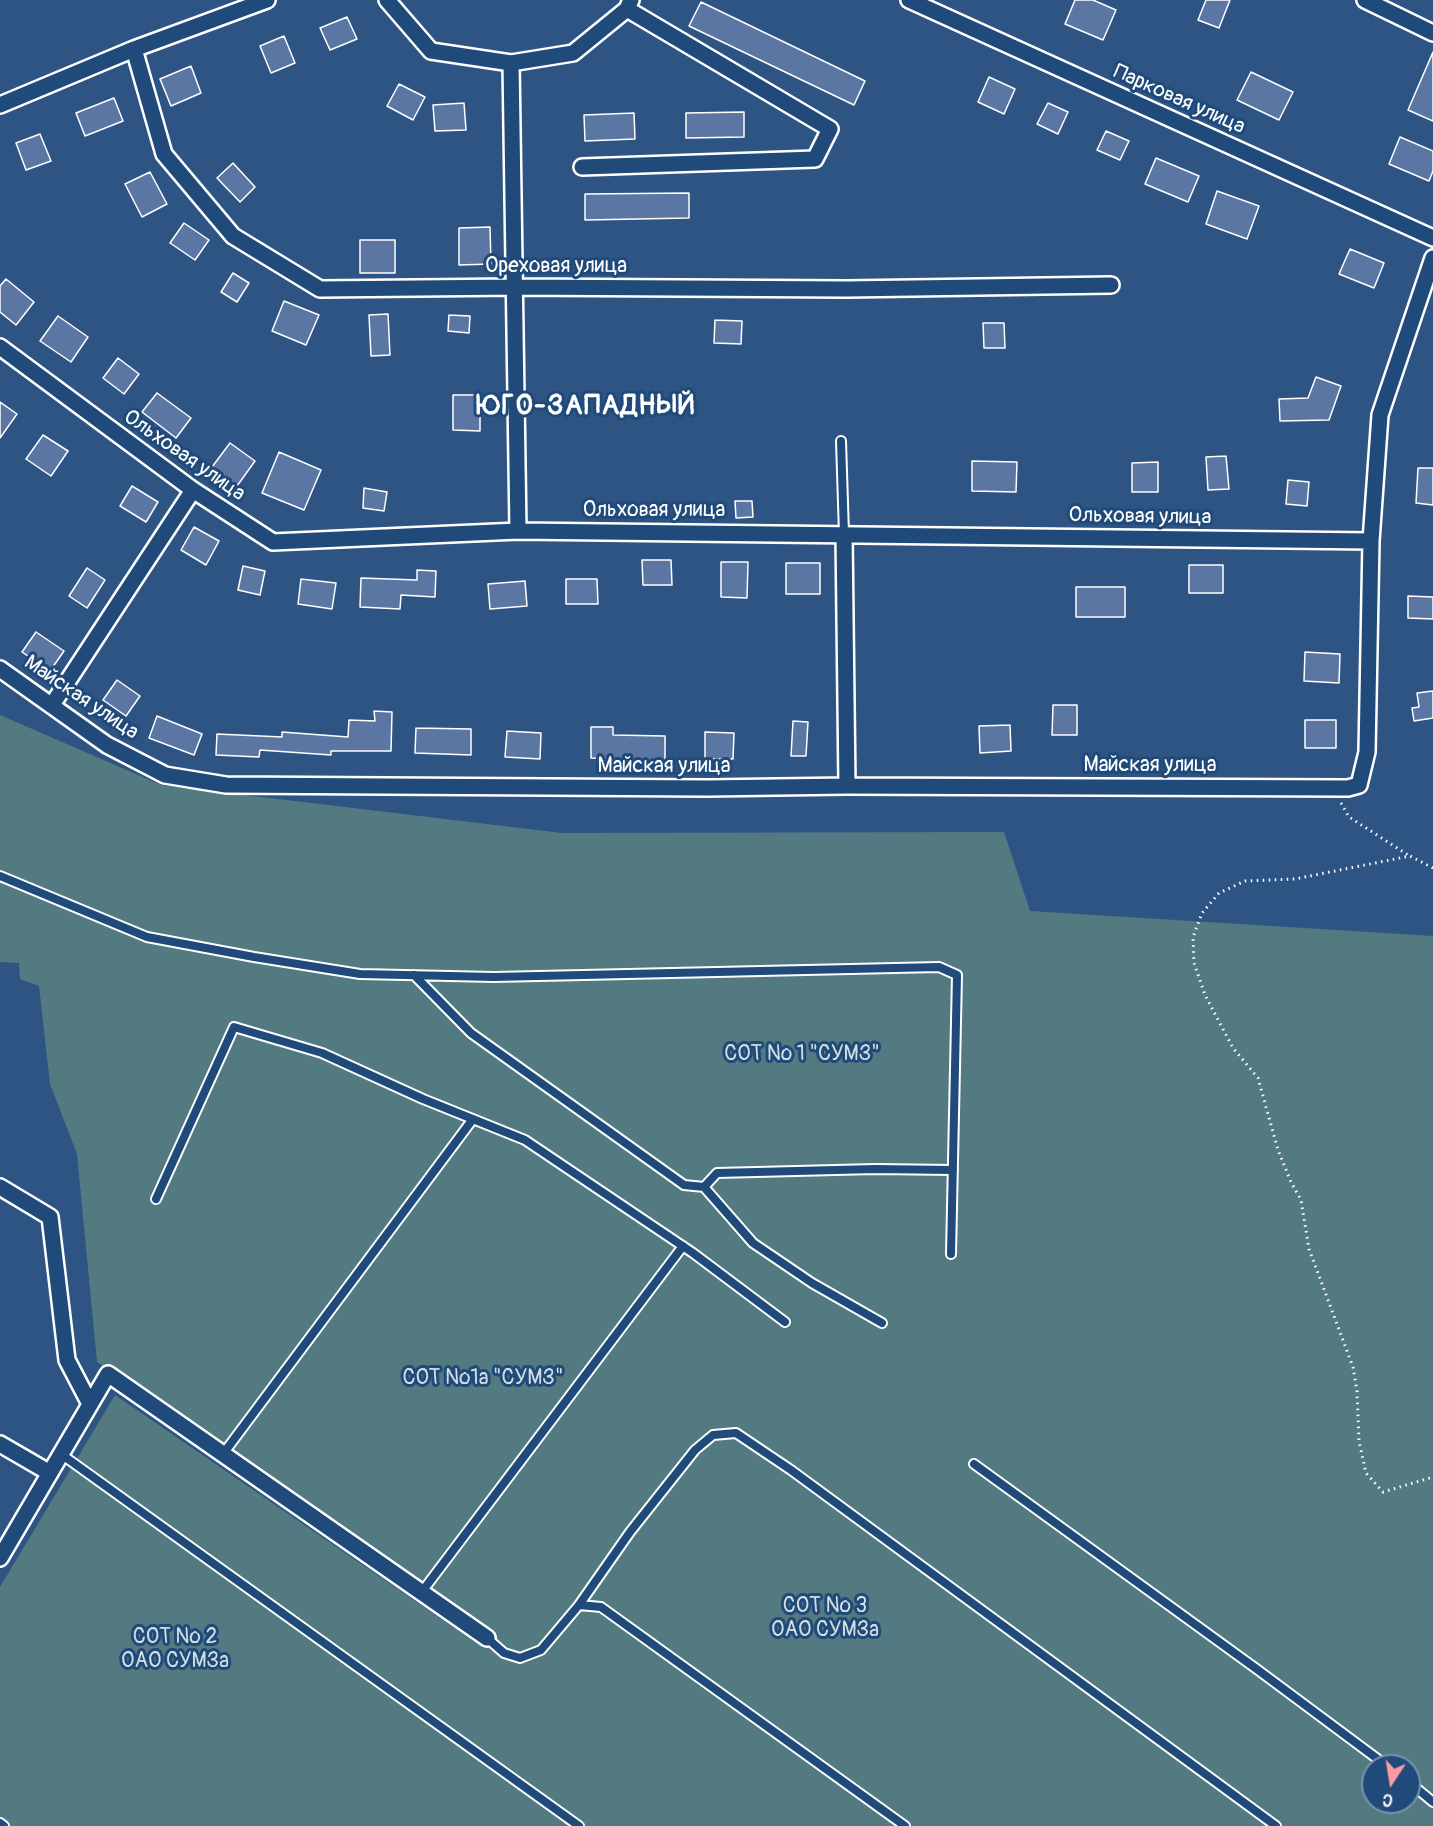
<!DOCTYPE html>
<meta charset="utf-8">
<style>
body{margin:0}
#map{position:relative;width:1433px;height:1826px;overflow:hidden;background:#2e5484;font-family:Pangolin,sans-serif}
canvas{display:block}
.north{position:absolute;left:1361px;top:1754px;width:60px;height:60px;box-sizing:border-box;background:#1f4a7a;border:2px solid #7992af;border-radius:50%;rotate:192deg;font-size:16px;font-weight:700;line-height:24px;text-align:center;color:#fff}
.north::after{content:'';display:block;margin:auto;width:21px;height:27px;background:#ff9aa2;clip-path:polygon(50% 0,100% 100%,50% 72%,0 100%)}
</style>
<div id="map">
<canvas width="1433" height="1826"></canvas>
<div class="north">С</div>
</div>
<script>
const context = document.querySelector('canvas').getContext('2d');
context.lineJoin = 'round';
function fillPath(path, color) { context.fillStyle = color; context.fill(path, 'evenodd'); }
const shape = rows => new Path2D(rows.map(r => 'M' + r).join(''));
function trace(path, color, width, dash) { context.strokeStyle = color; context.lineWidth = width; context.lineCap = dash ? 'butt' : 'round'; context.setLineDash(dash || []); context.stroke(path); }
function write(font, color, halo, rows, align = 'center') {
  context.font = font + ' Pangolin,sans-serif'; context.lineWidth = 6; context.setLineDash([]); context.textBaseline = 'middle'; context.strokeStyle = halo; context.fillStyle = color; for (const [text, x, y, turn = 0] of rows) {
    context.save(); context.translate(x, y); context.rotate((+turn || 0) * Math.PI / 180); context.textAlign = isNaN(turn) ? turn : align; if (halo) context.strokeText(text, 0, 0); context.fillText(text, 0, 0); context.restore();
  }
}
const green = shape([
 [0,715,161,785,562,833,1004,832,1030,911,1433,936,1433,1826,0,1826,0,1587,115,1395,485,1649,497,1634,97,1362,77,1154,50,1084,39,986,20,979,19,963,0,962],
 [1373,1766,1409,1766,1409,1802,1373,1802]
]);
const building = shape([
 [1075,0,1093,0,1116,10,1103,40,1065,24,1075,0],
 [1206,0,1230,0,1219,28,1198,20,1206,0],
 [701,2,865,81,854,105,689,26,701,2],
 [347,17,357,39,330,50,320,28,347,17],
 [284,36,295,63,271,73,260,46,284,36],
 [1433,52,1433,121,1408,110,1433,52],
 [191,66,201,93,171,106,160,79,191,66],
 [1251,72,1293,92,1279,120,1237,100,1251,72],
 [989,77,1015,89,1004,114,978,102,989,77],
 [399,84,425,97,413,120,387,106,399,84],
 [114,98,123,121,85,136,76,113,114,98],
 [464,103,466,130,435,131,433,105,464,103],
 [1048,103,1068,112,1058,134,1037,124,1048,103],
 [744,112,744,137,686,138,686,113,744,112],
 [634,113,635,139,585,141,584,115,634,113],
 [1106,131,1129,141,1120,160,1097,150,1106,131],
 [40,134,51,161,26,170,16,143,40,134],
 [1400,137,1433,151,1433,171,1429,181,1389,164,1400,137],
 [1156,158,1199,176,1188,202,1145,184,1156,158],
 [233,163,255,187,240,202,217,178,233,163],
 [150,172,167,204,142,217,125,184,150,172],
 [1217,191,1259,206,1247,239,1206,224,1217,191],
 [689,193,689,218,585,220,585,194,689,193],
 [184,223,209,240,195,260,170,243,184,223],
 [490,227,491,264,459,265,459,228,490,227],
 [360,240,395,240,395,273,360,273,360,240],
 [1350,249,1384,263,1374,288,1339,274,1350,249],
 [233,273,249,283,237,302,221,292,233,273],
 [6,279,34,302,16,325,0,312,0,286,6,279],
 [284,301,319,315,306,345,272,331,284,301],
 [388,314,390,355,371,356,369,315,388,314],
 [449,315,470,316,469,333,448,331,449,315],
 [58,316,88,337,71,362,40,341,58,316],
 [715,320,742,321,741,344,714,343,715,320],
 [983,323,1004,323,1005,348,984,348,983,323],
 [118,358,139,374,124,394,103,378,118,358],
 [1316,377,1341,386,1329,420,1280,421,1279,399,1308,398,1316,377],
 [157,393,191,418,176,438,142,412,157,393],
 [453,395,480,395,480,431,453,430,453,395],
 [0,402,17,414,0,438,0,402],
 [43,435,68,451,51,476,26,459,43,435],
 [230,443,255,461,237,486,212,467,230,443],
 [279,452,321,470,304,510,262,493,279,452],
 [1226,456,1229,489,1208,490,1206,457,1226,456],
 [972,461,1017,462,1016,492,972,491,972,461],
 [1158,462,1158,492,1132,492,1132,463,1158,462],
 [1418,468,1433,468,1433,505,1416,503,1418,468],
 [1288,480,1309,482,1307,506,1286,504,1288,480],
 [132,486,158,502,146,522,120,506,132,486],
 [364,488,387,492,384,511,363,508,364,488],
 [735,501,752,501,753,517,736,518,735,501],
 [194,527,219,541,206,565,181,550,194,527],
 [642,560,671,560,672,585,643,585,642,560],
 [721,562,748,562,747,598,721,597,721,562],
 [786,563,820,563,820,594,786,594,786,563],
 [1189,565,1223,565,1223,593,1189,593,1189,565],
 [243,566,265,571,260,595,238,590,243,566],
 [87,568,105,580,87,608,69,596,87,568],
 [417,570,436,571,435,597,401,595,400,609,360,607,361,578,417,580,417,570],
 [301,579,336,583,332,609,298,604,301,579],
 [566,579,597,579,598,604,566,604,566,579],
 [525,581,527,606,490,609,488,584,525,581],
 [1076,587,1125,587,1125,617,1076,617,1076,587],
 [1408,596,1433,597,1433,619,1408,618,1408,596],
 [36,632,64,651,50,671,22,652,36,632],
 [1305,652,1340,654,1339,683,1304,681,1305,652],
 [117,680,140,696,126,716,103,700,117,680],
 [1433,691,1433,718,1414,721,1412,708,1419,707,1417,693,1433,691],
 [1053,705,1077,705,1077,735,1052,735,1053,705],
 [374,711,392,712,391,751,331,751,331,755,260,750,259,757,216,755,217,734,282,737,282,732,348,737,349,720,375,721,374,711],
 [157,716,202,734,194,755,149,738,157,716],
 [1305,720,1336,720,1336,748,1305,748,1305,720],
 [793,721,808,722,806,756,791,756,793,721],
 [1010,725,1011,751,980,753,979,726,1010,725],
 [591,727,613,727,613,735,665,736,665,761,591,758,591,727],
 [416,728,471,729,471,755,415,753,416,728],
 [507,731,541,733,540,759,505,757,507,731],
 [705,732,734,733,733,759,705,759,705,732]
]);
const path = shape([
 [1341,803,1349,817,1408,855],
 [1433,868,1410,856,1295,879,1245,881,1219,893,1202,913,1193,937,1194,963,1205,995,1233,1048,1258,1078,1278,1150,1291,1182,1301,1200,1309,1249,1353,1367,1357,1391,1359,1441,1366,1473,1383,1492,1433,1477]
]);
const lane = shape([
 [841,441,844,534],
 [0,876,147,937,254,957,360,974,494,977,939,967,957,975,951,1254],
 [414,975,471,1033,684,1185,704,1187,753,1243,812,1283,882,1323],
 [704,1187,717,1173,875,1169,953,1170],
 [156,1199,234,1027,322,1053,423,1099,525,1140,693,1253,785,1322],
 [61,1454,579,1826],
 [223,1454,473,1119],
 [974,1464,1258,1670,1387,1766],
 [421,1593,683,1246],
 [579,1605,601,1607,905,1826],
 [487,1638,504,1653,520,1658,541,1650,579,1605,630,1532,695,1450,713,1435,736,1433,791,1470,1276,1826],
 [1409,1782,1433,1802],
 [0,1823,4,1826]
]);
const street = shape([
 [387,0,431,51,511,63,573,53,627,9,631,0],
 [909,0,1433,238],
 [1365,0,1433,33],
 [134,49,164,154,233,236,320,289,515,287,847,289,1111,285],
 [511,63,518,531],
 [0,105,134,49,267,0],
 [582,167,815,159,830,129,627,9],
 [0,347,193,490,273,542,518,531,1371,541],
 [844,534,847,786],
 [0,669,107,745,165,775,226,785,707,788,847,786,1348,788,1359,785,1367,752,1371,541,1380,415,1433,258],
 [52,705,193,490],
 [0,1187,50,1217,67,1360,90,1404],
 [0,1444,50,1473],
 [0,1558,108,1374,487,1638]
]);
const streetNames = [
 ["Парковая улица",1179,100,24],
 ["Ореховая улица",556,267],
 ["Ольховая улица",184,456,35],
 ["Ольховая улица",654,511],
 ["Ольховая улица",1140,517,1],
 ["Майская улица",81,698,34],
 ["Майская улица",1150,766],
 ["Майская улица",664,767]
];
const parkNames = [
 ["СОТ № 1 \"СУМЗ\"",802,1055],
 ["СОТ №1а \"СУМЗ\"",483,1379],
 ["СОТ № 3",825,1607],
 ["ОАО СУМЗа",825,1631],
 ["СОТ № 2",175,1638],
 ["ОАО СУМЗа",175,1662]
];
const districtNames = [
 ["ЮГО-ЗАПАДНЫЙ",586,407]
];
fillPath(green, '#547a81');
fillPath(building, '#5b76a3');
trace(building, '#fff', 1.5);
trace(lane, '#fff', 12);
trace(street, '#fff', 20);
trace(path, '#fff', 3, [1.5, 4.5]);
trace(lane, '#1f4a7a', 8);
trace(street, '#1f4a7a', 15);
write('21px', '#fff', '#1f4a7a', streetNames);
write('21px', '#d4dee0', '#1f4a7a', parkNames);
context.letterSpacing = '1.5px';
write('bold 27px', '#fff', '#1f4a7a', districtNames);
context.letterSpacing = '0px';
</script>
